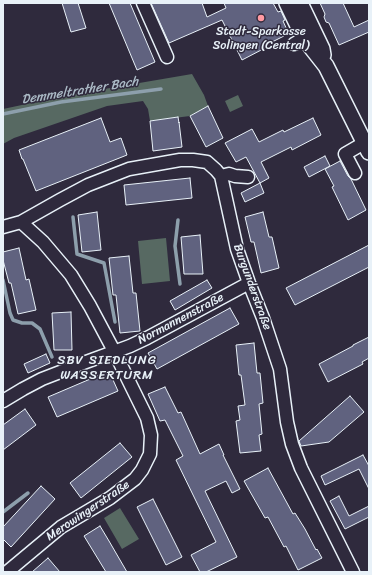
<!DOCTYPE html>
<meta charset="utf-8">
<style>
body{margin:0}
#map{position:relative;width:372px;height:575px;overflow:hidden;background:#2f2a3d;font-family:Sriracha,sans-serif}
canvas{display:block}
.frame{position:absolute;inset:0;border:4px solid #e8f1f8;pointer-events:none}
</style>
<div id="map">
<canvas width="372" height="575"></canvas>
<div class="frame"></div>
</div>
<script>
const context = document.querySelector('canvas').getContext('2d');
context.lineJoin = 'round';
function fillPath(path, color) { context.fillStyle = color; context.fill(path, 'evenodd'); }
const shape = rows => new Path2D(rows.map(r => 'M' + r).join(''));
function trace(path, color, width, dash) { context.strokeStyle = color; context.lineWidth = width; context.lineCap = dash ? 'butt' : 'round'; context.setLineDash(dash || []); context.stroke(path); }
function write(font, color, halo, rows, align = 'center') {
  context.font = font + ' Sriracha,sans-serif'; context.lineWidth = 3; context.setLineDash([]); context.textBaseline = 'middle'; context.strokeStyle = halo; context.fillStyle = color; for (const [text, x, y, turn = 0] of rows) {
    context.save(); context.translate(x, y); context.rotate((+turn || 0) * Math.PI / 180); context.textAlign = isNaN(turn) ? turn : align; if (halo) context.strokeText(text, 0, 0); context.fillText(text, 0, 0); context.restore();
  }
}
const green = shape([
 [192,74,204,95,208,106,190,116,150,121,148,109,143,101,107,106,14,138,3,144,3,109,69,95],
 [238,95,243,106,230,112,225,101],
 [166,238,170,281,142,284,138,241],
 [120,508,139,539,122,549,104,518]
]);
const stream = shape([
 [3,114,61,102,161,89],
 [73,217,77,254,104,263,115,322],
 [178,220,175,246,180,284],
 [3,280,10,313,13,320,22,323,32,323,40,329,52,357],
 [3,512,28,493]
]);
const building = shape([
 [62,3,78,3,86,28,71,32,62,3],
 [109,3,130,3,155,62,137,70,109,3],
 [151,3,202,3,207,17,226,8,224,3,273,3,278,12,281,11,285,20,283,21,287,30,283,33,284,36,266,45,267,47,242,60,222,20,169,43,151,3],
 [320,3,343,3,354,27,369,20,369,32,339,45,329,23,326,22,324,17,325,14,320,3],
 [208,106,223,138,206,147,190,116,208,106],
 [178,117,179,123,179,122,182,147,153,151,150,121,178,117],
 [101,118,110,142,121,138,127,155,36,191,23,159,22,159,19,150,101,118],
 [313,118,321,135,292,150,291,147,261,162,269,178,260,183,246,157,236,162,225,143,252,129,259,142,283,130,284,132,313,118],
 [325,156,330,166,309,177,304,167,325,156],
 [340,161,348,176,351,179,366,210,348,220,332,187,334,186,325,169,340,161],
 [190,178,192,198,126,205,124,185,190,178],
 [260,183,264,193,245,202,241,193,260,183],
 [97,212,101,250,82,252,78,215,97,212],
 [263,212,269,237,272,237,279,268,261,273,254,242,251,242,245,217,263,212],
 [200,235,203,274,184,274,181,237,200,235],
 [369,245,369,267,295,305,286,288,369,245],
 [19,248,26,280,29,279,36,310,18,314,11,283,9,283,3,260,3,252,19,248],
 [129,256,133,293,136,293,140,331,120,333,116,295,113,295,109,258,129,256],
 [207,280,212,288,175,310,170,301,207,280],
 [230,308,239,324,157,369,148,353,230,308],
 [71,312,72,350,54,350,52,313,71,312],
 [369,337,369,358,362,362,363,364,328,382,319,364,353,346,353,345,369,337],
 [254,343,257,373,260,373,263,403,259,404,262,434,259,435,261,451,240,453,236,421,240,420,238,406,245,405,241,375,239,375,236,345,254,343],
 [46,354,50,363,28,373,24,364,46,354],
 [109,371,118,391,57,417,48,397,109,371],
 [165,387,178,413,181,412,200,454,219,444,224,455,223,455,240,489,232,493,226,481,205,491,237,557,206,572,200,572,191,555,216,542,176,460,183,456,165,420,160,421,148,394,165,387],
 [350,396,364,412,329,442,301,446,299,441,350,396],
 [25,409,36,425,3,450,3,425,25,409],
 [120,443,132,457,81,498,70,483,120,443],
 [363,455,369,466,369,489,359,469,325,485,321,476,363,455],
 [268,468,293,514,295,513,305,529,316,550,317,549,322,558,298,570,286,546,284,547,268,517,265,518,244,481,268,468],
 [41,486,55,499,11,547,3,539,3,527,41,486],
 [339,496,349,516,369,506,369,517,345,529,330,501,339,496],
 [153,499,182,557,166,565,137,507,153,499],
 [100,526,109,541,127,572,106,572,84,536,100,526],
 [48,558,60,572,32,572,48,558]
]);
const minor = shape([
 [143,3,167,57],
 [294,44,309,35,310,37],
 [355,173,345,154,364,143],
 [221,176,229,174,235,176,248,177],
 [3,227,21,222,60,200,88,185,129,169,180,160,193,160,207,162,216,170,221,176,237,249,249,283,263,318,280,369,287,422,292,444,301,468,353,572],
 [3,401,23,389,42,379,86,362,130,346,147,338,249,283],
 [7,572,61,527,110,498,135,479,142,470,150,454,151,435,147,418,114,351,90,306,71,275,43,242,21,222]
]);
const major = shape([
 [287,3,304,38,326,66,369,152],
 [300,3,322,49,323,55]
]);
const markers = [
 [261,18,4,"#ff9aa2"]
];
const poiNames = [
 ["Stadt-Sparkasse",261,32],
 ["Solingen (Central)",261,46]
];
const streetNames = [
 ["Burgunderstraße",252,287,70],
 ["Normannenstraße",181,319,-28],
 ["Merowingerstraße",88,511,-34]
];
const waterNames = [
 ["Demmeltrather Bach",80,91,-9]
];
const neighbourhoodNames = [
 ["SBV SIEDLUNG",107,361],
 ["WASSERTURM",107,376]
];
fillPath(green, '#576962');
trace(stream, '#8d9fac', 3.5);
fillPath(building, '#60627f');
trace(building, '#e8f1f8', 1);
trace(minor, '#e8f1f8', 15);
trace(major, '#e8f1f8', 18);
trace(minor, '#2f2a3d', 12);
trace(major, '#2f2a3d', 15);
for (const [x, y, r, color] of markers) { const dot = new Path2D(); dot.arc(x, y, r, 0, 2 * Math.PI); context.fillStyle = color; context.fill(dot); trace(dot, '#2f2a3d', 1.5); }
write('12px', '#e8f1f8', '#2f2a3d', poiNames);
write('12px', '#e8f1f8', '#2f2a3d', streetNames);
write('italic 13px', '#abbac6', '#2f2a3d', waterNames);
context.letterSpacing = '1px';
write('13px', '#e8f1f8', '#2f2a3d', neighbourhoodNames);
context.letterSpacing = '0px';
</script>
